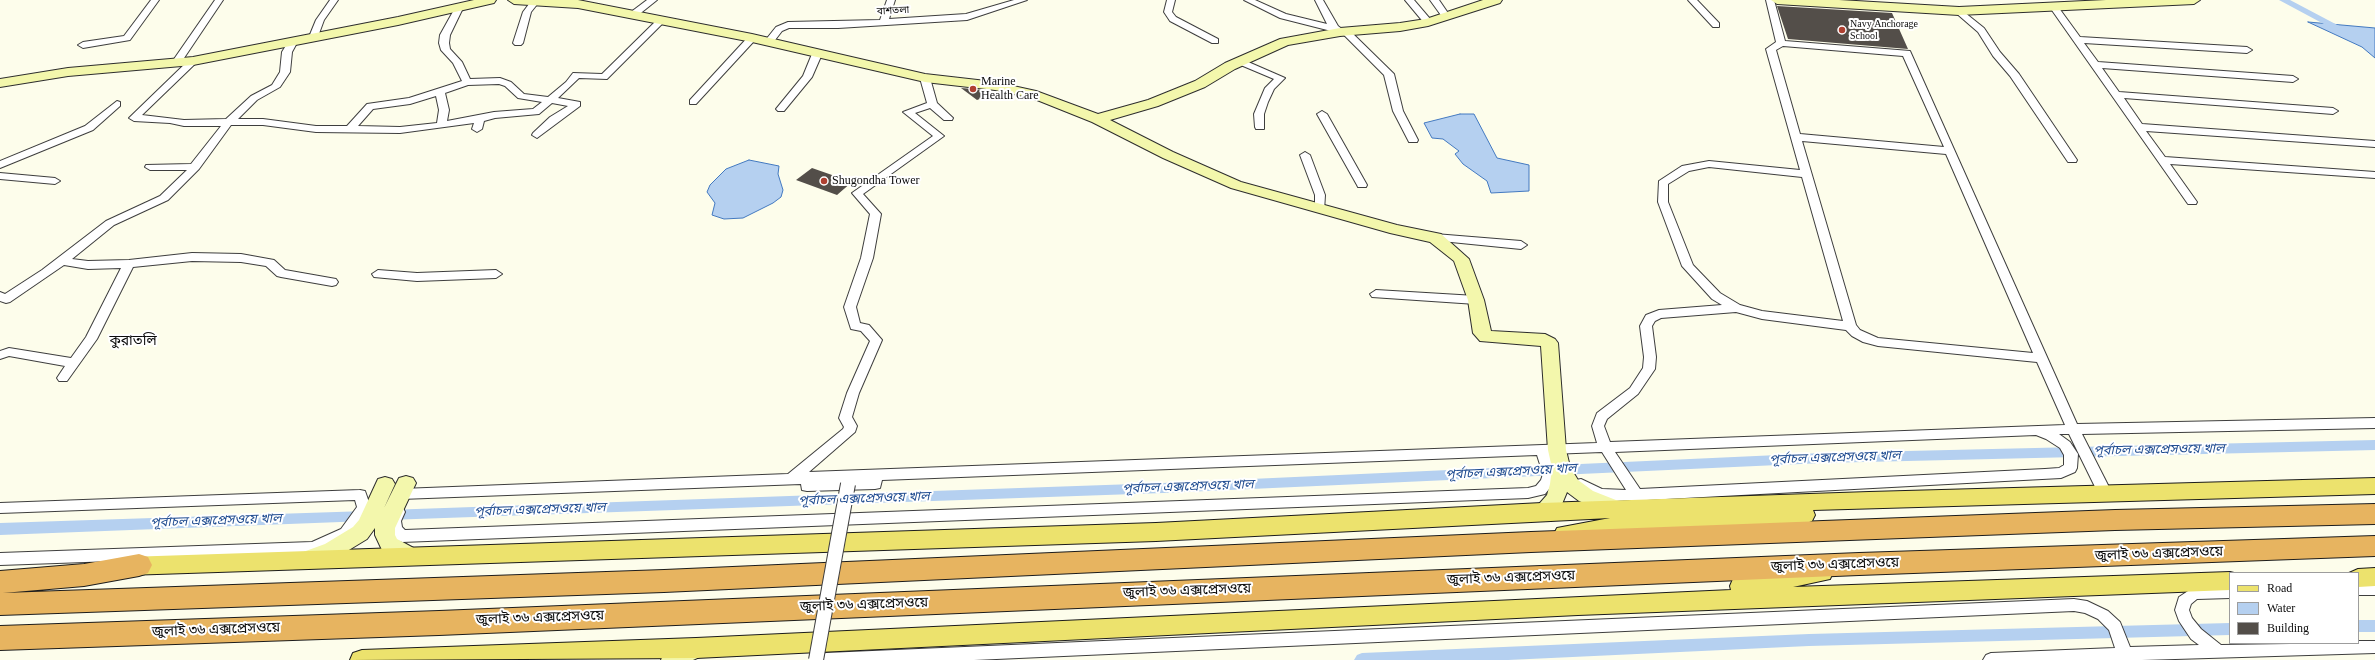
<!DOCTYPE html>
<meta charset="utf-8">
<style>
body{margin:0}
#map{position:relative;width:2375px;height:660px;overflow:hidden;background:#fdfdeb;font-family:"Times New Roman",serif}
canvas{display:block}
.legend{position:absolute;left:2229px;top:572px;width:130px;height:72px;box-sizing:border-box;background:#fff;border:1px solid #9d9d9d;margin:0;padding:5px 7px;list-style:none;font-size:12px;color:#0b0b0b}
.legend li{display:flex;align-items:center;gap:8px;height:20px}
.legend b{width:20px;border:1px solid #9d9d9d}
</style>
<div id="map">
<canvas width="2375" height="660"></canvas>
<ul class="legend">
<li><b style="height:5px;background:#ece26d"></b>Road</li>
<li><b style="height:11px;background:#b5d0f0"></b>Water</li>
<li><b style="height:11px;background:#534e49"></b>Building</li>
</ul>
</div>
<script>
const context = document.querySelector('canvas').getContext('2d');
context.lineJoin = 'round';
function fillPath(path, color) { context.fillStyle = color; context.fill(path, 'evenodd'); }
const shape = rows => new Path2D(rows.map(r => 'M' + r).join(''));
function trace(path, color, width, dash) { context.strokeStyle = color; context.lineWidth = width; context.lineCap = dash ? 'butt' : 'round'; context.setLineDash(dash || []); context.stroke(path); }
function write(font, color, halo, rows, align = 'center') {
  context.font = font + ' "Times New Roman","Noto Sans Bengali",serif'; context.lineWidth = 4; context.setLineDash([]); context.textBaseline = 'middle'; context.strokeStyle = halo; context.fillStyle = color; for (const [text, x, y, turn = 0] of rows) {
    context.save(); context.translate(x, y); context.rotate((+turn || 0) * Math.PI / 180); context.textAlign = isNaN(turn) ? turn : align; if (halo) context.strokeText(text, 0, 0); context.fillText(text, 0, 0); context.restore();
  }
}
const water = shape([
 [2308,22,2375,28,2375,58,2362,47,2308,22],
 [1460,114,1474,114,1497,158,1529,165,1529,191,1491,193,1487,181,1463,164,1455,154,1459,151,1443,139,1432,138,1424,123,1460,114],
 [749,160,779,166,778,174,783,190,781,197,773,203,743,218,724,219,712,215,715,203,707,192,710,185,726,169,749,160]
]);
const canal = shape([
 [2279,0,2290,0,2343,28,2338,31,2335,30,2279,0],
 [2375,440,2375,450,1822,463,1163,493,387,520,382,519,380,515,382,511,387,510,1163,483,1822,453,2375,440],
 [367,511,372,512,374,516,372,520,367,521,0,535,0,523,367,511],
 [2358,620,2375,620,2375,632,2358,632,2358,620],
 [2230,623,2230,635,1809,646,1508,660,1354,660,1357,655,1362,653,1809,634,2230,623]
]);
const building = shape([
 [1777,6,1892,13,1908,49,1788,39],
 [961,88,984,90,990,95,977,100],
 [812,168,852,182,837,195,796,180]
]);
const street = shape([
 [151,0,159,0,130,40,83,48,78,45,83,42,124,36,151,0],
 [215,0,223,0,180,64,174,64,172,62,215,0],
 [330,0,338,0,324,20,317,39,311,39,309,37,316,20,330,0],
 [532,0,539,2,531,12,523,43,521,45,515,45,513,43,523,12,532,0],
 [647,0,657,0,637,16,631,16,631,12,647,0],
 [887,0,895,0,889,19,966,14,1014,0,1027,0,967,20,838,28,789,28,782,31,772,44,766,44,764,42,776,27,788,22,880,20,887,0],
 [1167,0,1175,0,1172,12,1176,17,1218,39,1218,43,1212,43,1170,21,1164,12,1167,0],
 [1244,0,1255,0,1286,14,1327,24,1315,0,1323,0,1338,26,1342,29,1348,29,1394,74,1403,111,1418,140,1417,142,1409,142,1393,111,1384,75,1343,34,1280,18,1244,0],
 [1405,0,1414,0,1431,20,1431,24,1425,24,1405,0],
 [1430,0,1439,0,1450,16,1449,18,1443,18,1430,0],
 [1688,0,1697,0,1719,23,1719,27,1713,27,1688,0],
 [1766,0,1774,0,1785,41,1910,51,2077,424,2375,418,2375,428,2082,434,2112,493,2110,497,2105,498,2100,497,2069,434,2059,434,2070,442,2078,454,2077,468,2075,472,2061,478,1647,500,1645,504,1640,505,1635,504,1633,500,1615,501,1600,499,1576,488,1574,484,1576,480,1581,479,1602,489,1626,490,1602,452,1550,454,1557,474,1554,483,1545,494,1528,498,402,542,397,540,388,529,387,521,393,508,398,507,403,508,405,512,401,521,402,527,405,530,1528,488,1536,486,1541,480,1543,474,1537,455,882,480,880,488,875,489,807,491,802,490,801,484,401,499,396,498,394,494,396,490,401,489,788,474,843,429,844,427,839,418,847,393,870,341,861,331,851,329,844,307,861,258,870,214,852,193,933,136,903,112,927,103,920,78,925,75,930,78,937,103,953,118,952,120,944,120,930,108,915,113,944,136,863,194,881,214,873,258,856,307,860,323,869,325,882,340,859,393,852,417,857,426,855,432,809,472,1597,443,1592,426,1597,413,1630,388,1643,368,1644,357,1640,326,1646,315,1659,310,1722,305,1712,299,1682,266,1658,202,1659,181,1682,166,1709,161,1800,170,1766,49,1776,42,1766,0],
 [1783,46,1903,56,1944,147,1800,134,1776,50,1783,46],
 [1802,141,1946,154,2033,353,1878,338,1860,330,1856,325,1802,141],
 [1709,167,1802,177,1843,321,1762,311,1740,305,1720,293,1693,265,1668,202,1668,184,1689,171,1709,167],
 [1736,312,1762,319,1846,330,1852,336,1863,342,1878,346,2037,362,2065,425,1610,442,1604,426,1607,419,1638,394,1655,369,1656,357,1652,326,1655,321,1661,318,1736,312],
 [2036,435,2046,439,2060,448,2064,455,2064,465,2059,468,2045,469,1640,489,1615,452,2036,435],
 [2053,3,2056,4,2080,37,2247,47,2252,50,2247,53,2084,43,2098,62,2293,76,2298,79,2293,82,2102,68,2119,92,2333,108,2338,111,2333,114,2124,98,2142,124,2375,141,2375,147,2146,131,2165,157,2375,172,2375,178,2170,164,2197,202,2196,204,2188,204,2049,6,2053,3],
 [459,5,463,8,450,35,449,43,450,49,462,62,470,79,500,78,511,82,524,94,548,97,566,82,573,73,602,74,659,18,662,17,666,20,607,79,579,78,558,98,580,102,580,106,537,138,532,135,533,133,550,117,568,106,552,103,539,114,495,118,484,121,482,129,477,132,472,129,474,123,400,133,316,132,263,125,231,125,199,169,168,200,114,225,72,259,88,261,129,260,192,253,241,254,274,260,285,270,336,279,338,282,336,285,332,286,281,277,277,276,266,266,241,262,192,261,133,267,97,339,67,381,59,381,57,378,65,366,9,356,0,359,0,351,9,348,71,358,86,337,121,268,88,269,64,265,10,302,6,303,0,301,0,292,5,294,42,270,106,221,160,196,187,170,150,170,145,167,146,165,191,164,221,126,184,126,170,123,134,121,129,118,190,59,193,58,198,61,142,115,184,120,226,119,251,96,272,85,280,72,282,52,290,39,293,38,298,41,292,52,290,72,280,87,257,100,238,119,263,119,316,126,347,126,367,104,409,98,462,81,453,63,441,50,439,43,440,35,455,8,459,5],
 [499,84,505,86,518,98,542,102,533,109,494,112,447,121,449,110,445,93,468,85,499,84],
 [436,96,439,110,437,123,400,127,358,126,373,109,410,104,436,96],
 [1959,8,1984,28,2000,52,2019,74,2077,160,2076,162,2068,162,2010,76,1993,56,1978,32,1956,13,1955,11,1959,8],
 [752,35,757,38,755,40,696,104,690,104,690,100,749,36,752,35],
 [817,51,822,54,812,77,784,111,778,111,776,109,803,76,812,54,817,51],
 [1239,58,1285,78,1274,89,1268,102,1264,114,1264,129,1256,129,1255,127,1254,114,1265,88,1274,79,1236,63,1234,61,1239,58],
 [117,101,120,102,120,106,93,130,0,168,0,161,85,126,117,101],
 [1322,111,1327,114,1367,185,1366,187,1358,187,1357,185,1317,114,1322,111],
 [1305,152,1310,155,1325,195,1324,211,1316,211,1315,209,1315,195,1300,155,1305,152],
 [0,173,55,178,60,181,55,184,0,179,0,173],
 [1435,234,1521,241,1527,245,1521,249,1431,240,1429,238,1431,236,1435,234],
 [378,270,417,273,496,270,502,274,496,278,417,281,374,277,372,274,378,270],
 [1376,290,1476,296,1482,300,1476,304,1372,297,1370,294,1376,290],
 [360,490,365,491,371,508,351,537,313,554,0,565,0,553,312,542,341,529,357,507,355,500,0,513,0,503,360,490],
 [2358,583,2375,583,2375,595,2358,595,2358,583],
 [2230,586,2230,598,2197,599,2191,604,2189,610,2192,618,2201,629,2221,645,2358,643,2358,641,2375,641,2375,653,2142,660,1983,660,1986,655,1991,653,2115,648,2109,630,2098,619,2085,613,2074,611,974,660,818,660,821,655,826,653,2074,599,2087,601,2108,611,2120,622,2130,647,2199,645,2191,639,2179,621,2175,610,2179,597,2194,587,2230,586]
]);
const secondary = shape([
 [474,0,496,0,494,3,398,25,193,65,68,76,0,87,0,79,68,68,193,57,398,17,474,0],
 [508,0,578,0,752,34,925,74,995,82,1036,91,1098,114,1148,100,1195,81,1225,63,1280,39,1340,28,1400,23,1426,19,1483,0,1502,0,1500,3,1428,26,1400,31,1340,36,1288,45,1235,69,1205,87,1158,106,1110,120,1173,152,1241,182,1397,225,1441,234,1469,259,1484,300,1491,331,1545,334,1555,339,1558,343,1566,450,1570,467,1578,480,1593,491,1626,504,1629,509,1626,514,1619,517,1579,501,1567,492,1562,504,1549,517,1542,520,1535,517,1532,512,1547,495,1550,484,1552,468,1548,450,1541,346,1480,341,1473,333,1468,300,1454,261,1430,242,1390,233,1231,188,1163,158,1092,122,1032,98,995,90,925,82,752,42,578,8,514,4,508,0],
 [1771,0,1839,0,1959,7,2106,0,2200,0,2194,4,1959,15,1777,4,1771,0],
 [406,476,413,478,416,483,395,528,395,535,397,539,419,551,422,557,419,563,412,565,405,563,382,550,375,535,375,528,367,539,339,556,310,566,303,564,300,558,303,552,325,544,353,527,359,520,378,479,385,477,392,479,395,484,384,508,399,478,406,476],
 [696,639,704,641,707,648,704,655,693,660,661,660,664,653,696,639]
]);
const primary = shape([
 [2375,478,2375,494,1813,510,1815,515,1812,521,1804,524,1606,536,1565,543,1557,540,1554,534,1557,528,1610,518,1156,541,127,575,119,573,116,566,119,559,127,557,1156,523,1542,503,1869,492,2375,478],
 [1822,563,1830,565,1833,572,1830,579,1793,587,2230,572,2234,573,2230,573,2230,590,1578,615,696,658,350,660,353,653,362,650,696,638,1731,590,1730,586,1733,579,1741,577,1760,576,1822,563],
 [2375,568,2375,586,2358,587,2358,573,2349,573,2358,569,2375,568]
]);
const highway = shape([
 [2375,504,2375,524,2115,530,1531,552,664,592,0,615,0,571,84,564,139,554,148,557,152,565,148,573,139,576,84,586,3,593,664,570,1531,532,2115,510,2375,504],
 [2375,536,2375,556,1859,575,439,635,0,650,0,626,439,611,1859,553,2375,536]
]);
const streetBridge = shape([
 [816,660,848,484]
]);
const markers = [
 [1842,30,4,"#ae4031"],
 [973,89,4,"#ae4031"],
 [824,181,4,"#ae4031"]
];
const farStreetnames = [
 ["বাশতলা",893,11,-3]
];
const farPoinames = [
 ["Navy Anchorage",1850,24],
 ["School",1850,36]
];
const poiNames = [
 ["Marine",981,82],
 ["Health Care",981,96],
 ["Shugondha Tower",832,181]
];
const waterNames = [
 ["পূর্বাচল এক্সপ্রেসওয়ে খাল",2159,450,-1],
 ["পূর্বাচল এক্সপ্রেসওয়ে খাল",1835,458,-2],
 ["পূর্বাচল এক্সপ্রেসওয়ে খাল",1511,472,-3],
 ["পূর্বাচল এক্সপ্রেসওয়ে খাল",1188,487,-2],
 ["পূর্বাচল এক্সপ্রেসওয়ে খাল",864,499,-2],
 ["পূর্বাচল এক্সপ্রেসওয়ে খাল",540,510,-2],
 ["পূর্বাচল এক্সপ্রেসওয়ে খাল",216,521,-2]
];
const quarterNames = [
 ["কুরাতলি",133,341]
];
const nearStreetnames = [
 ["জুলাই ৩৬ এক্সপ্রেসওয়ে",2159,554,-2],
 ["জুলাই ৩৬ এক্সপ্রেসওয়ে",1835,565,-2],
 ["জুলাই ৩৬ এক্সপ্রেসওয়ে",1511,578,-2],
 ["জুলাই ৩৬ এক্সপ্রেসওয়ে",1187,591,-2],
 ["জুলাই ৩৬ এক্সপ্রেসওয়ে",864,605,-2],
 ["জুলাই ৩৬ এক্সপ্রেসওয়ে",540,618,-2],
 ["জুলাই ৩৬ এক্সপ্রেসওয়ে",216,630,-2]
];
fillPath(water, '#b5d0f0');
trace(water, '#4379c0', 1);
fillPath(canal, '#b5d0f0');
fillPath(building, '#534e49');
trace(street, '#3e3e3e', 2);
trace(secondary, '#2d2d2d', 2);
trace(primary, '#1c1c1c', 2);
trace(highway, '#1c1c1c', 2);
fillPath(street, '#fff');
fillPath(secondary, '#f3f7ac');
fillPath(primary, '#ece26d');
fillPath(highway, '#e7b460');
trace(streetBridge, '#3e3e3e', 16, []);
trace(streetBridge, '#fff', 14);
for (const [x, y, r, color] of markers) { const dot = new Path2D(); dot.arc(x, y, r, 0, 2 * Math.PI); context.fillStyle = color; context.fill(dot); trace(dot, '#fff', 1.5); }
write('10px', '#0b0b0b', '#fff', farStreetnames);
write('10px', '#0b0b0b', '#fff', farPoinames, 'left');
write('12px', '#0b0b0b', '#fff', poiNames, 'left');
write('italic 13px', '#214d91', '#fff', waterNames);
write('14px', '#0b0b0b', '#fff', quarterNames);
write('14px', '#0b0b0b', '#fff', nearStreetnames);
</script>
